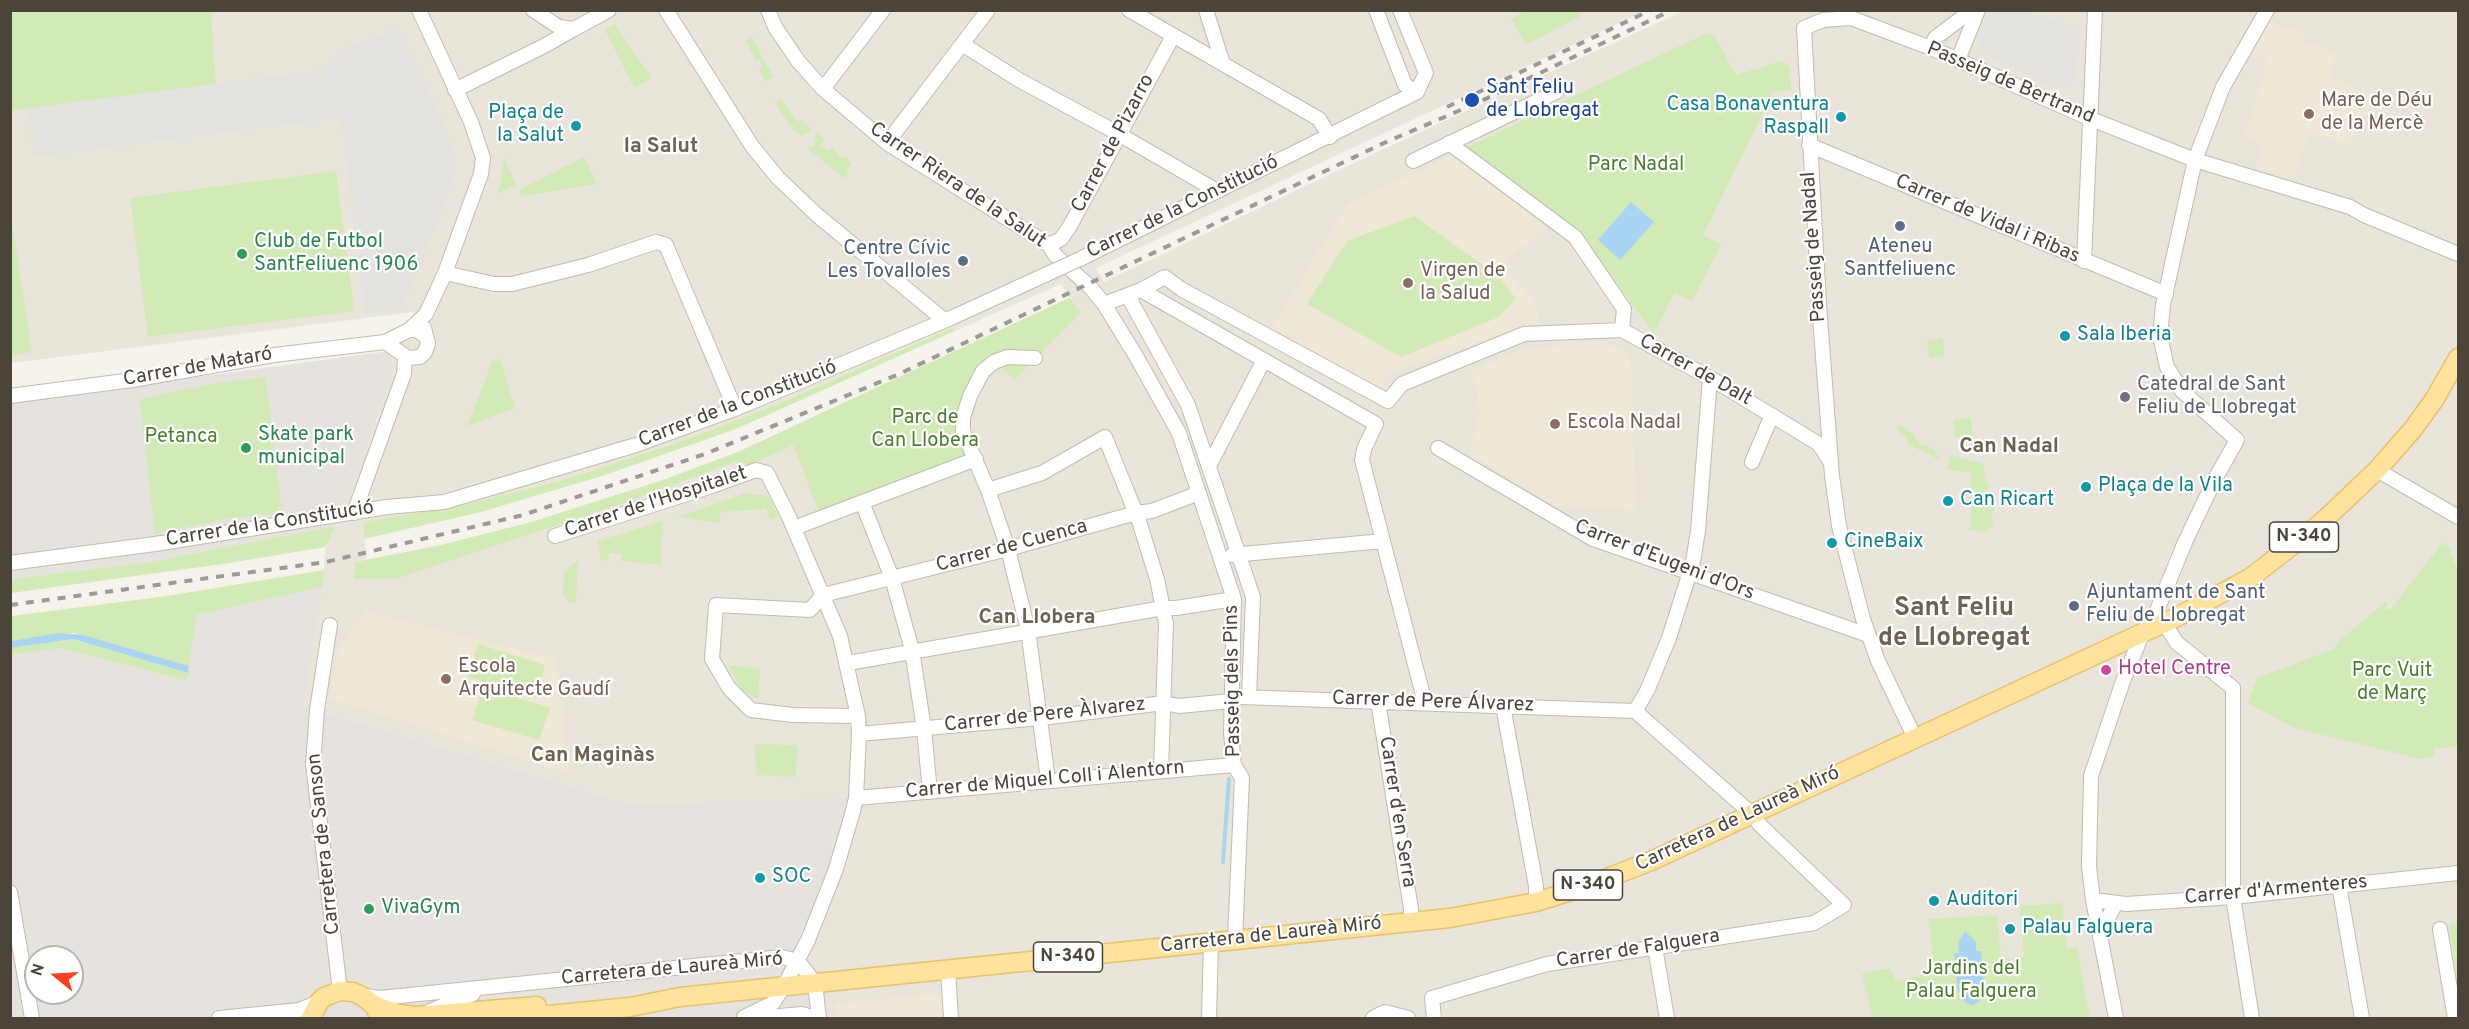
<!DOCTYPE html>
<meta charset="utf-8">
<style>
body{margin:0}
#map{position:relative;width:2469px;height:1029px;overflow:hidden;background:#f6f3ec;font-family:Overpass,sans-serif}
canvas{display:block}
.frame{position:absolute;inset:0;border:12px solid #4b4439;pointer-events:none}
.north{position:absolute;left:24px;top:945px;width:60px;height:60px;box-sizing:border-box;background:#fff;border:2px solid #b7b4b0;border-radius:50%;rotate:288deg;font-size:16px;font-weight:700;line-height:24px;text-align:center;color:#4b4439}
.north::after{content:'';display:block;margin:auto;width:21px;height:27px;background:#fc3f1d;clip-path:polygon(50% 0,100% 100%,50% 72%,0 100%)}
</style>
<div id="map">
<canvas width="2469" height="1029"></canvas>
<div class="frame"></div>
<div class="north">N</div>
</div>
<script>
const context = document.querySelector('canvas').getContext('2d');
context.lineJoin = 'round';
function fillPath(path, color) { context.fillStyle = color; context.fill(path, 'evenodd'); }
const shape = rows => new Path2D(rows.map(r => 'M' + r).join(''));
function trace(path, color, width, dash) { context.strokeStyle = color; context.lineWidth = width; context.lineCap = dash ? 'butt' : 'round'; context.setLineDash(dash || []); context.stroke(path); }
function write(font, color, halo, rows, align = 'center') {
  context.font = font + ' Overpass,sans-serif'; context.lineWidth = 4.5; context.setLineDash([]); context.textBaseline = 'middle'; context.strokeStyle = halo; context.fillStyle = color; for (const [text, x, y, turn = 0] of rows) {
    context.save(); context.translate(x, y); context.rotate((+turn || 0) * Math.PI / 180); context.textAlign = isNaN(turn) ? turn : align; if (halo) context.strokeText(text, 0, 0); context.fillText(text, 0, 0); context.restore();
  }
}
const residential = shape([
 [10,11,1645,11,1096,268,1104,282,1358,161,1683,11,2458,11,2458,1018,818,1018,674,804,633,805,304,706,324,570,325,547,336,526,390,351,414,312,11,363],
 [1061,284,1071,300,750,465,735,462,625,503,530,534,355,562,367,559,364,539,468,504,559,481,671,445,773,406,952,328,955,331]
]);
const industrial = shape([
 [390,351,393,371,336,526,143,563,11,579,10,402],
 [322,587,304,706,633,805,856,798,800,954,815,983,818,1018,11,1018,10,655,61,648,186,681,195,615],
 [36,957,72,957,72,993,36,993]
]);
const education = shape([
 [2270,22,2306,34,2303,42,2337,53,2329,77,2357,86,2357,90,2375,96,2351,145,2308,133,2293,178,2256,168,2262,143,2244,137,2268,59,2252,54],
 [1458,153,1549,224,1506,262,1510,267,1507,272,1536,302,1539,326,1493,338,1389,373,1379,391,1271,329,1348,203],
 [1603,341,1630,355,1636,510,1555,506,1470,454,1479,416,1478,397,1471,370,1525,349],
 [366,611,556,659,569,773,329,698,339,647],
 [946,992,947,1018,836,1018,835,1004]
]);
const green = shape([
 [11,10,211,11,216,84,11,111],
 [1525,11,1578,11,1581,16,1526,45,1511,19],
 [614,24,652,78,634,88,605,30],
 [1707,33,1714,35,1736,75,1782,61,1790,67,1791,90,1774,91,1703,235,1721,244,1692,301,1674,293,1654,334,1583,238,1467,147],
 [752,37,773,77,765,81,759,69,762,65,759,58,755,60,746,41],
 [781,99,798,122,802,120,812,130,808,134,805,132,802,136,794,131,775,103],
 [817,133,824,139,820,146,829,151,832,147,842,159,844,156,852,163,845,171,848,173,843,178,808,148,809,146,813,148,816,143,813,140],
 [504,157,516,185,497,194,501,182],
 [584,157,597,184,522,196,519,190],
 [336,171,354,311,148,337,130,198],
 [10,210,32,352,11,355,10,355],
 [1414,216,1494,273,1516,298,1499,317,1401,357,1307,304,1347,241],
 [1069,298,1081,312,1014,380,1001,367,981,385,973,398,968,420,970,422,972,439,976,438,980,454,820,515,793,445,750,465,735,462,625,503,394,579,354,579,355,562,441,545,531,522,663,480,740,451],
 [952,328,955,331,736,429,602,476,481,512,364,539,364,522,468,504,559,481,671,445,773,406],
 [1943,338,1944,356,1929,358,1927,340],
 [493,359,494,362,500,359,515,408,467,426],
 [266,377,282,513,226,519,155,534,140,399,211,384],
 [1971,417,1973,435,1955,437,1953,420],
 [1899,425,1913,434,1920,445,1925,445,1936,451,1935,453,1944,462,1908,444,1906,437,1896,429],
 [1950,455,1983,464,1985,480,1989,486,1986,489,1994,496,1991,504,1995,509,1991,514,1994,524,1986,532,1969,530,1974,495,1969,495,1971,474,1983,474,1947,470],
 [746,493,768,496,779,517,770,520,766,509,721,512,719,523,678,517],
 [663,521,661,565,621,561,622,554,609,553,608,561,601,560,598,541],
 [336,526,325,547,223,564,11,593,11,579,143,563],
 [2442,543,2448,546,2458,571,2458,747,2434,748,2434,757,2421,759,2294,728,2248,703,2257,678,2334,649,2338,642,2385,602,2388,603,2385,609,2391,609],
 [578,560,576,603,571,603,563,596,564,572],
 [324,570,322,587,196,615,189,666,74,633,11,641,11,616,167,596],
 [73,639,188,673,186,681,61,648,11,655,11,648],
 [478,644,545,665,535,698,468,677],
 [728,665,760,669,758,699,746,693,738,684],
 [483,687,550,708,539,740,472,720],
 [755,744,797,745,796,777,756,775],
 [2062,903,2067,948,2077,948,2090,1018,1873,1018,1862,974,1890,968,1896,981,1935,972,1928,919,1997,915,2001,959,2007,959,2024,957,2020,906],
 [2458,923,2458,983,2449,924]
]);
const parking = shape([
 [1993,10,2029,11,2080,31,2076,78,2059,89,1985,54,1976,34],
 [398,28,443,121,455,159,455,172,445,202,401,310,365,314,341,118,33,157,29,108,325,70,332,58,343,49]
]);
const water = shape([
 [1631,202,1654,222,1620,260,1598,240],
 [60,633,83,635,189,666,188,673,73,639,11,648,11,641],
 [1965,931,1976,942,1976,951,1981,951,1984,989,1980,990,1980,1001,1973,1005,1965,1003,1962,992,1958,992,1954,953,1959,953,1958,943]
]);
const stream = shape([
 [1223,862,1229,779]
]);
const minor = shape([
 [533,10,559,27,574,29,609,10],
 [666,10,752,146,778,178,817,215,944,320],
 [768,10,775,27,798,61,823,89,887,143,1049,245,1055,255,1091,288,1104,304,1136,356,1179,433,1234,599,1231,733,1234,765,1242,778,1235,940],
 [1129,10,1319,119,1330,137],
 [1206,10,1223,64],
 [1376,10,1405,85,1417,92],
 [1400,10,1426,73,1417,92],
 [962,44,1019,80,1110,129,1217,191],
 [1931,48,1935,38,1972,10],
 [1958,60,1978,10],
 [823,89,883,10],
 [455,90,544,46,574,29],
 [887,143,988,10],
 [1449,143,1575,237,1624,309,1622,330],
 [1809,145,2166,294],
 [1413,161,1556,92],
 [1049,245,1061,239,1070,226,1173,36],
 [1080,259,1417,92],
 [2084,261,2095,10],
 [445,273,494,284,512,284,588,265,656,242,666,245,735,409],
 [1141,290,1376,424,1364,449,1362,460,1425,703],
 [1128,296,1188,405,1253,597,1249,697],
 [1104,304,1141,290,1165,277,1181,289,1388,401,1402,384,1524,334,1622,330,1710,378,1819,444,1831,463],
 [409,330,426,314,445,273,481,174,483,158,471,122,419,10],
 [385,342,408,358,420,357,425,352,428,344,424,328],
 [1035,358,1007,357,994,362,983,371,970,396,963,418,963,431,988,490,1008,549,1028,630,1048,780],
 [10,396,132,380,274,355,385,342,409,330,417,330,426,337],
 [1438,448,1593,539,1868,635],
 [1752,462,1772,415],
 [1209,466,1264,360],
 [2377,470,2458,517],
 [988,490,1042,473,1105,437,1139,521,1157,579,1166,624,1161,770],
 [862,502,892,578,912,650,924,729,930,792],
 [354,513,404,374,405,357],
 [794,528,976,459],
 [555,536,712,486,756,470,767,473,789,517,840,636,858,716,859,734,856,798,853,811,836,869,808,940,784,986,773,1003,744,1017],
 [1232,555,1383,541],
 [10,563,155,544,387,507,444,502,636,445,735,409,951,318,1047,274],
 [2164,623,2177,643,2233,688,2233,897,2252,1018],
 [330,625,317,710,313,764,340,991],
 [848,663,1163,608,1176,608,1234,599],
 [1241,697,1635,711],
 [1378,701,1411,909,1411,922],
 [1503,706,1536,886,1536,902],
 [858,716,793,715,751,710,729,688,712,659,716,605,810,610,823,595,1008,549,1136,513,1152,511,1199,493],
 [859,734,1041,718,1164,703,1179,706,1231,701],
 [1915,738,1878,661,1863,619,1839,526,1832,476,1819,304,1804,28,1823,20,1851,18,1931,48,2091,119,2195,160,2350,207,2364,215,2458,254],
 [856,798,1234,765],
 [2339,885,2362,1018],
 [10,892,32,1018],
 [2093,900,2126,904,2233,897,2458,873],
 [2440,929,2455,1018],
 [2100,933,2116,903],
 [1655,947,1667,1018],
 [948,969,951,1018],
 [365,996,380,998,782,957,798,961,815,983,819,1018],
 [430,1011,473,994],
 [219,1018,299,1010,319,1002],
 [758,1018,802,1014,815,1018],
 [1209,1018,1211,942],
 [1373,1018,1385,1012,1408,1018],
 [1434,1018,1432,998,1547,964,1814,923,1844,905,1760,825,1752,814,1635,711,1647,691,1669,638,1693,562,1698,531,1710,378],
 [2116,1018,2093,900,2089,866,2091,776,2123,681,2143,632,2156,613,2185,542,2216,477,2237,440,2182,391,2167,367,2160,336,2163,305,2195,160,2223,87,2267,10]
]);
const major = shape([
 [374,1005,398,1014,416,1016,537,1006],
 [311,1018,319,1002,324,997,340,991,353,992,362,996,374,1005,378,1014],
 [520,1018,630,1007,680,997,1450,918,1536,902,1584,887,1651,861,2177,617,2250,578,2320,524,2377,470,2413,429,2434,400,2458,358]
]);
const rail = shape([
 [1447,107,1651,10],
 [10,605,326,562,523,515,705,454,897,375,1384,143,1477,103,1672,10]
]);
const minorBridge = shape([
 [1047,274,1080,259]
]);
const markers = [
 [1472,100,8,"#1a4fb4"],
 [2309,114,6,"#8d6e63"],
 [1841,117,6,"#0f9aa8"],
 [576,126,6,"#0f9aa8"],
 [1900,226,6,"#5c6f8a"],
 [242,254,6,"#2e9e5b"],
 [963,261,6,"#5c6f8a"],
 [1408,283,6,"#8d6e63"],
 [2065,336,6,"#0f9aa8"],
 [2125,397,6,"#6b7280"],
 [1555,424,6,"#8d6e63"],
 [246,448,6,"#2e9e5b"],
 [2086,487,6,"#0f9aa8"],
 [1948,501,6,"#0f9aa8"],
 [1832,543,6,"#0f9aa8"],
 [2074,606,6,"#5c6f8a"],
 [2106,670,6,"#d1479c"],
 [446,679,6,"#8d6e63"],
 [760,878,6,"#0f9aa8"],
 [1934,901,6,"#0f9aa8"],
 [369,909,6,"#2e9e5b"],
 [2010,929,6,"#0f9aa8"]
];
const shields = [
 [2304,537,69],
 [1588,885,69],
 [1068,957,69]
];
const shieldNames = [
 ["N-340",2304,537],
 ["N-340",1588,885],
 ["N-340",1068,957]
];
const streetNames = [
 ["Passeig de Bertrand",2010,84,23],
 ["Carrer de Pizarro",1114,144,-62],
 ["Carrer Riera de la Salut",957,186,34],
 ["Carrer de la Constitució",1183,208,-26],
 ["Carrer de Vidal i Ribas",1987,220,23],
 ["Passeig de Nadal",1815,247,-94],
 ["Carrer de Mataró",198,368,-10],
 ["Carrer de Dalt",1695,371,29],
 ["Carrer de la Constitució",738,405,-21],
 ["Carrer de l'Hospitalet",656,503,-18],
 ["Carrer de la Constitució",270,525,-9],
 ["Carrer de Cuenca",1012,547,-15],
 ["Carrer d'Eugeni d'Ors",1664,561,21],
 ["Passeig dels Pins",1234,681,-91],
 ["Carrer de Pere Álvarez",1433,703,2],
 ["Carrer de Pere Àlvarez",1045,716,-6],
 ["Carrer de Miquel Coll i Alentorn",1045,781,-5],
 ["Carrer d'en Serra",1396,812,81],
 ["Carretera de Laureà Miró",1738,820,-25],
 ["Carretera de Sanson",325,844,-96],
 ["Carrer d'Armenteres",2276,891,-5],
 ["Carretera de Laureà Miró",1271,936,-6],
 ["Carrer de Falguera",1638,950,-9],
 ["Carretera de Laureà Miró",672,970,-5]
];
const transitNames = [
 ["Sant Feliu",1486,89],
 ["de Llobregat",1486,112]
];
const educationNames = [
 ["Mare de Déu",2321,102],
 ["de la Mercè",2321,125],
 ["Virgen de",1420,272],
 ["la Salud",1420,295],
 ["Escola Nadal",1567,424],
 ["Escola",458,668],
 ["Arquitecte Gaudí",458,691]
];
const cultureNames = [
 ["Casa Bonaventura",1829,106,"right"],
 ["Raspall",1829,129,"right"],
 ["Plaça de",564,114,"right"],
 ["la Salut",564,137,"right"],
 ["Sala Iberia",2077,336],
 ["Plaça de la Vila",2098,487],
 ["Can Ricart",1960,501],
 ["CineBaix",1844,543],
 ["SOC",772,878],
 ["Auditori",1946,901],
 ["Palau Falguera",2022,929]
];
const parkNames = [
 ["Parc Nadal",1636,166],
 ["Parc de",925,419],
 ["Can Llobera",925,442],
 ["Petanca",181,438],
 ["Parc Vuit",2392,672],
 ["de Març",2392,695],
 ["Jardins del",1971,970],
 ["Palau Falguera",1971,993]
];
const leisureNames = [
 ["Club de Futbol",254,243],
 ["SantFeliuenc 1906",254,266],
 ["Skate park",258,436],
 ["municipal",258,459],
 ["VivaGym",381,909]
];
const serviceNames = [
 ["Ateneu",1900,248],
 ["Santfeliuenc",1900,271],
 ["Centre Cívic",951,250,"right"],
 ["Les Tovalloles",951,273,"right"],
 ["Ajuntament de Sant",2086,594,"left"],
 ["Feliu de Llobregat",2086,617,"left"]
];
const worshipNames = [
 ["Catedral de Sant",2137,386],
 ["Feliu de Llobregat",2137,409]
];
const hotelNames = [
 ["Hotel Centre",2118,670]
];
const neighbourhoodNames = [
 ["la Salut",661,148],
 ["Can Nadal",2009,448],
 ["Can Llobera",1037,619],
 ["Can Maginàs",593,757]
];
const districtNames = [
 ["Sant Feliu",1954,610],
 ["de Llobregat",1954,640]
];
fillPath(residential, '#eae5da');
fillPath(industrial, '#e6e2dd');
fillPath(education, '#efe8d6');
fillPath(green, '#d2eab5');
fillPath(parking, '#e5e3e0');
fillPath(water, '#a9d4f2');
trace(stream, '#a9d4f2', 4);
trace(minor, '#c2bbae', 16);
trace(major, '#e6c16a', 21);
trace(minor, '#fff', 14);
trace(major, '#ffe39c', 18);
trace(rail, '#9a9a9a', 4, [8, 8]);
trace(minorBridge, '#c2bbae', 16, []);
trace(minorBridge, '#fff', 14);
for (const [x, y, r, color] of markers) { const dot = new Path2D(); dot.arc(x, y, r, 0, 2 * Math.PI); context.fillStyle = color; context.fill(dot); trace(dot, '#fff', 2); }
for (const [x, y, w] of shields) { const box = new Path2D(); box.roundRect(x - w / 2, y - 15, w, 30, 4.5); context.fillStyle = '#fff'; context.fill(box); trace(box, '#4b4439', 1.5); }
write('bold 18px', '#4b4439', null, shieldNames);
write('20px', '#4b4439', '#fff', streetNames);
write('20px', '#164399', '#fff', transitNames, 'left');
write('20px', '#785e54', '#fff', educationNames, 'left');
write('20px', '#0d838f', '#fff', cultureNames, 'left');
write('20px', '#4a7f2a', '#fff', parkNames);
write('20px', '#27864d', '#fff', leisureNames, 'left');
write('20px', '#4e5e75', '#fff', serviceNames);
write('20px', '#5b616d', '#fff', worshipNames, 'left');
write('20px', '#b23c85', '#fff', hotelNames, 'left');
write('bold 21px', '#6e6250', '#fff', neighbourhoodNames);
write('bold 26px', '#6e6250', '#fff', districtNames);
</script>
